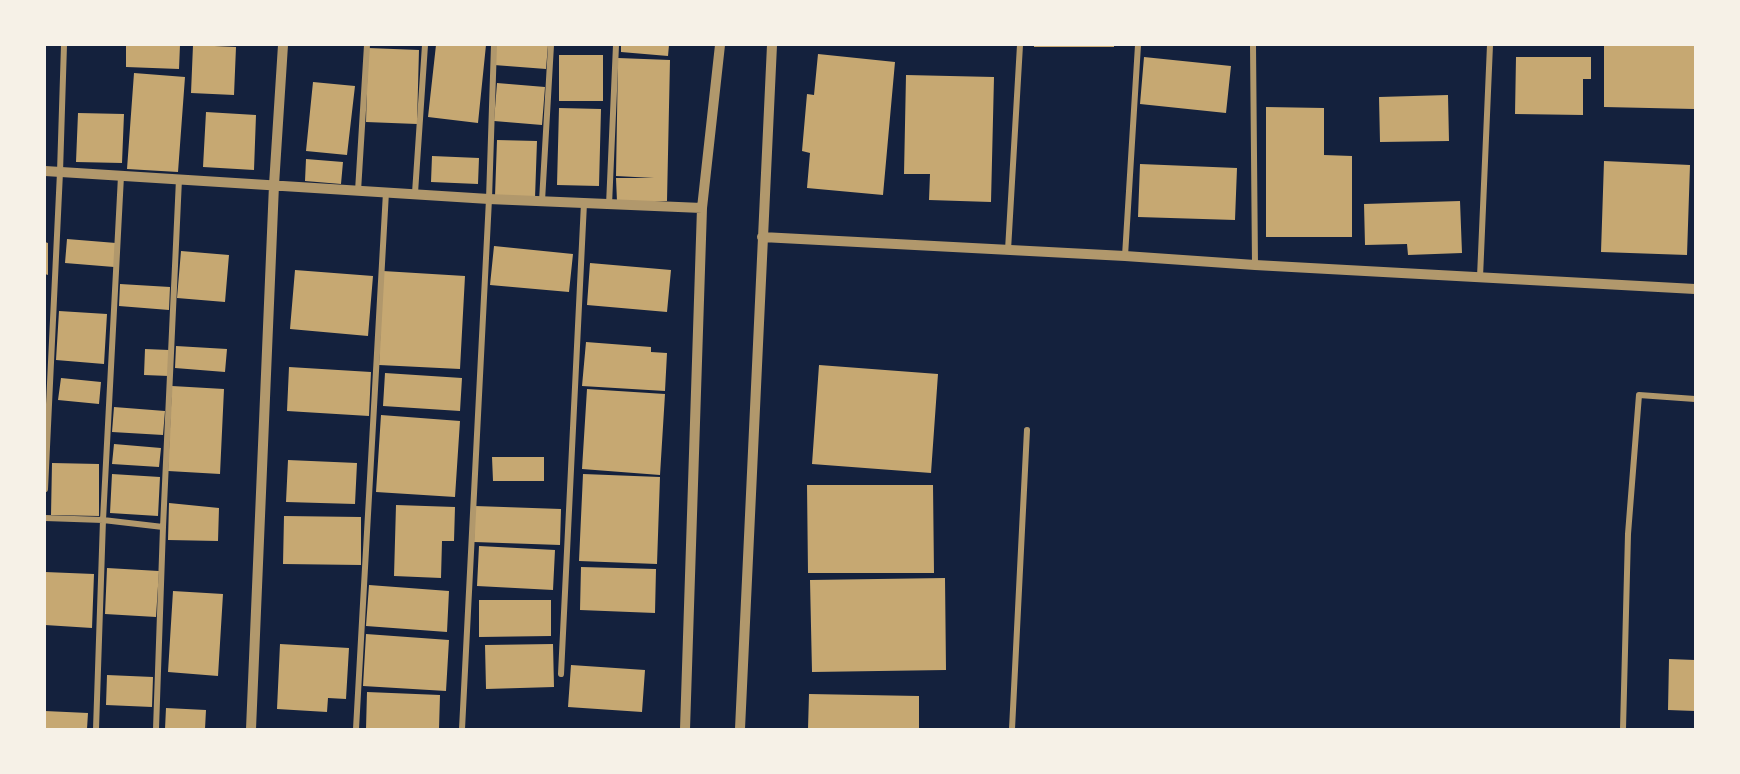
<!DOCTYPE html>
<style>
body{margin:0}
#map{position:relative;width:1740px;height:774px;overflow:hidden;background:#14213d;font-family:"Work Sans",sans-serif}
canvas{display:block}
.frame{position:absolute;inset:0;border:46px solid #f6f1e7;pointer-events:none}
</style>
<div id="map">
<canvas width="1740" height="774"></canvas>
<div class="frame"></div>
</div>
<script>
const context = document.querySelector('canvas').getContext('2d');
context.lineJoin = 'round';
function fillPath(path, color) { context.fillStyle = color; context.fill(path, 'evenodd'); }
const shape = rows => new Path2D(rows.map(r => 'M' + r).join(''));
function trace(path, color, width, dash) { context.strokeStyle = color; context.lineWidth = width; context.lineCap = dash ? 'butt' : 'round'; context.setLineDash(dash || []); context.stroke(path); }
const building = shape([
 [126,45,180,45,179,69,126,67],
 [193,45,236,47,234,95,191,93],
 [436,45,486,45,478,123,428,117],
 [495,45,548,45,546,69,494,65],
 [621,45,669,45,668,56,621,52],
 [1034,45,1114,45,1114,47,1034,47],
 [1604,45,1695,45,1694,109,1604,107],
 [368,48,419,50,417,124,366,122],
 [818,54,895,62,883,195,807,188,810,153,802,151,807,94,814,95],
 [559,55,603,55,603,101,559,101],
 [1144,57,1231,66,1226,113,1140,104],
 [1516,57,1591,57,1591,79,1583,79,1583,115,1515,114],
 [618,58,670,60,667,201,617,202,616,178,654,178,616,176],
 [134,73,185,77,178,172,127,169],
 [906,75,994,77,991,202,929,200,930,174,904,174],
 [313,82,355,86,347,155,306,151],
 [497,83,545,87,542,125,494,121],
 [1448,95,1449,141,1380,142,1379,97],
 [1266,107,1324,108,1324,155,1352,156,1352,237,1266,237],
 [559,108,601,109,599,186,557,185],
 [206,112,256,115,254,170,203,167],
 [78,113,124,114,122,163,76,162],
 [497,140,537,141,535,198,495,196],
 [432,156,479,158,478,184,431,182],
 [306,159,343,162,341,184,305,181],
 [1604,161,1690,165,1687,255,1601,252],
 [1140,164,1237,168,1235,220,1138,217],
 [1460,201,1462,253,1408,255,1407,244,1365,245,1364,204],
 [67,239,116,243,114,267,65,263],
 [45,242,48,243,48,275,45,274],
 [494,246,573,254,569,292,490,285],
 [181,251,229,255,225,302,177,298],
 [590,263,671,270,667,312,587,305],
 [295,270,373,276,368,336,290,329],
 [383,271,465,276,460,369,379,365],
 [120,284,170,287,169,310,119,306],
 [59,311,107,314,104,364,56,360],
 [586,342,651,347,651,352,667,353,665,391,582,386],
 [176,346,227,349,225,372,175,368],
 [145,349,169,350,169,376,144,375],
 [819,365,938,374,931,473,812,464],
 [289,367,371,372,369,416,287,411],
 [385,373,462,378,460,411,383,406],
 [61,378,101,382,99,404,58,400],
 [172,386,224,389,220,474,168,471],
 [587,389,665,394,660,475,582,469],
 [114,407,165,411,163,435,112,432],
 [381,415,460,421,455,497,376,492],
 [114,444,161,448,159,467,112,464],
 [492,457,544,457,544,481,493,481],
 [288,460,357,463,355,504,286,502],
 [52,463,99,464,99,516,51,515],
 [112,474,160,477,158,516,110,513],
 [583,474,660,477,657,564,579,561],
 [807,485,933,485,934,573,808,573],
 [169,503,219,508,218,541,168,540],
 [396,505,455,507,454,541,442,541,441,578,394,576],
 [475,506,561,509,560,545,474,542],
 [284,516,361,517,361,565,283,564],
 [479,546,555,550,553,590,477,586],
 [581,567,656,569,655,613,580,610],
 [107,568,159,571,156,617,105,614],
 [45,572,94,574,92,628,45,625],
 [945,578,946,670,812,672,810,580],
 [369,585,449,591,447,632,366,626],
 [173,591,223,594,218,676,168,672],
 [479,600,551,600,551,636,479,637],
 [366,634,449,640,446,691,363,686],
 [280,644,349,648,346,699,328,698,327,712,277,709],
 [553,644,554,687,486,689,485,645],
 [1669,659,1695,660,1695,711,1668,710],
 [571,665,645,670,642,712,568,707],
 [107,675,153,677,152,707,106,705],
 [367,692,440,695,439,729,366,729],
 [809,694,919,696,919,729,808,729],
 [166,708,206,710,205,729,165,729],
 [45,711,88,713,87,729,45,729]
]);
const minor = shape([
 [1253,45,1255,265],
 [358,191,367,45],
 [415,193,425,45],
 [542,201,551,45],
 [609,205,616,45],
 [1008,250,1020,45],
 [1125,256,1138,45],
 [1480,277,1490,45],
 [45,489,60,172,64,45],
 [45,518,103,520,163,527],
 [561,674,584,203],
 [96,729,103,520,121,176],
 [156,729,163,527,179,179],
 [356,729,386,192],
 [462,729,489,199,494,45],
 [1012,729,1027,430],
 [1623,729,1628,534,1639,395,1695,399]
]);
const tertiary = shape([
 [45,171,489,199,702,208],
 [762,237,1125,256,1255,265,1695,289],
 [251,729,274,185,283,45],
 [685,729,702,208,720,45],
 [740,729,772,45]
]);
fillPath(building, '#c6a872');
trace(minor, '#b1986c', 6);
trace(tertiary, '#b1986c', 10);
</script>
